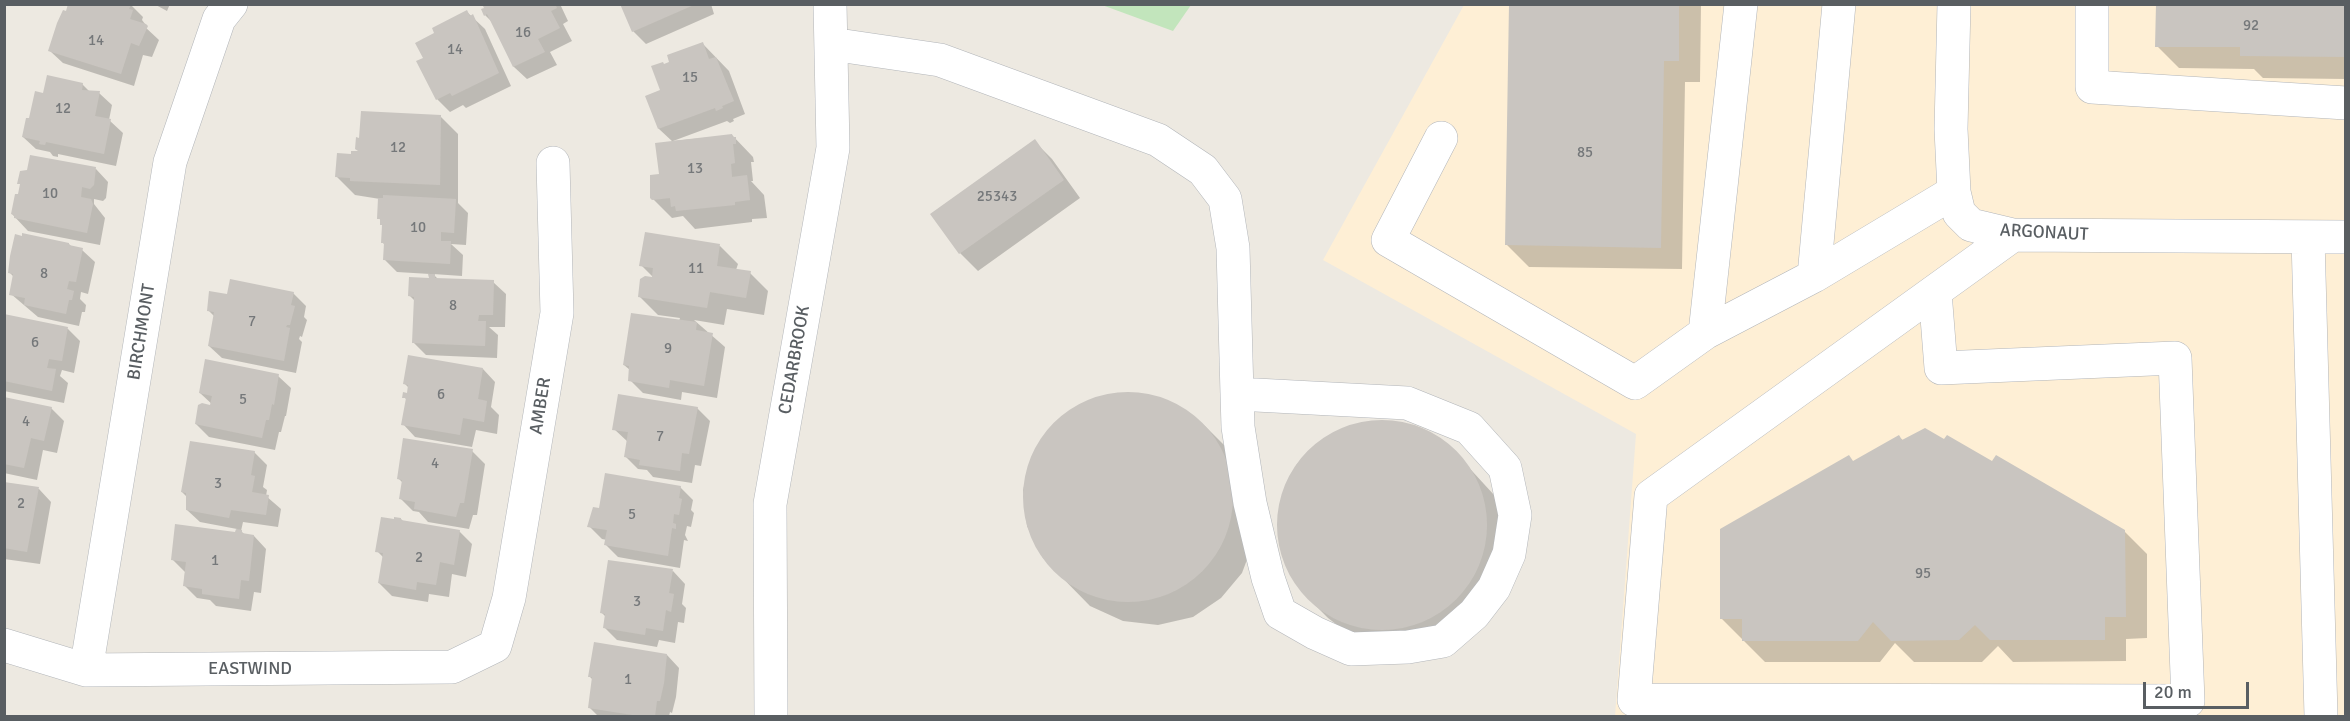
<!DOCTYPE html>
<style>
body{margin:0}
#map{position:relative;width:2350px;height:721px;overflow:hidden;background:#ede9e1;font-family:Signika,sans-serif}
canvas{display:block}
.frame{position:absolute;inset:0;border:6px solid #595e62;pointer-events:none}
.scale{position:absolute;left:2143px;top:682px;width:106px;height:27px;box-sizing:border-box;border:3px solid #595e62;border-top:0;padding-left:8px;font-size:18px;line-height:21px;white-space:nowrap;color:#595e62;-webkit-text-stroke:4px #fff;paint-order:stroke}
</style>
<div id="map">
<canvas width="2350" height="721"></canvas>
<div class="frame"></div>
<div class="scale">20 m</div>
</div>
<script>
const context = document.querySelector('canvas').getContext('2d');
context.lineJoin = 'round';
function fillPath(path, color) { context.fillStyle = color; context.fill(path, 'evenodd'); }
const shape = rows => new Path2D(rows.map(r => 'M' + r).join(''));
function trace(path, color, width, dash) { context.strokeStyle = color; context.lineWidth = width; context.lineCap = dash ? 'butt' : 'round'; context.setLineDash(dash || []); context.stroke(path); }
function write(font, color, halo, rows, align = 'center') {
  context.font = font + ' Signika,sans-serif'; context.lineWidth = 4.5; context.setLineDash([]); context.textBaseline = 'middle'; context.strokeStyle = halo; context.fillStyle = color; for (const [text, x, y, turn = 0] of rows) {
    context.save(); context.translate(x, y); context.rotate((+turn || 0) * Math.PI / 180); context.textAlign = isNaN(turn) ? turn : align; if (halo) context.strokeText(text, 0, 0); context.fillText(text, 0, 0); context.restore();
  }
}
const commercial = shape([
 [1464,5,2345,5,2345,716,1615,716,1636,434,1323,260]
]);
const green = shape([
 [1102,5,1191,4,1191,5,1173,31]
]);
const shadow = shape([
 [130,4,143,17,142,20,145,24,144,26,159,40,152,57,143,55,134,86,63,63,50,51,67,13],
 [154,4,170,4,167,11],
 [484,4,560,4,568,21,563,24,572,41,550,52,557,65,527,79,514,67,492,22,485,15,486,9],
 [621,4,711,4,714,14,646,44,633,31],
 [1511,4,1701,4,1700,82,1685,82,1682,269,1529,267,1507,245],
 [2346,4,2346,79,2263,78,2254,69,2179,68,2157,46],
 [467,12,485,29,511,86,466,108,463,105,450,112,437,99,425,59],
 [702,43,729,71,745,114,733,119,734,121,730,123,727,121,673,141,732,135,753,157,754,162,751,162,753,181,751,181,764,195,767,218,752,219,752,222,695,229,683,216,672,218,652,198,673,142,659,129,647,96,661,91,665,65],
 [82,84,90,92,99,93,112,105,109,120,123,133,116,166,58,154,58,157,53,156,50,152,36,149,23,137,44,95],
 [440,116,458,134,458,203,468,213,466,245,451,244,463,255,462,276,433,274,439,280,493,282,506,294,505,327,489,327,498,335,497,358,426,355,413,342,415,301,410,296,430,279,430,274,397,272,385,260,385,245,382,242,384,226,379,218,380,199,355,195,337,177,352,155],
 [1034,141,1052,159,1080,198,978,271,960,253],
 [96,169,108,182,106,198,103,201,94,199,94,204,105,218,100,245,28,231,12,214,19,196,22,186,19,183],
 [69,244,72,247,82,250,95,262,88,294,81,292,80,299,86,305,85,312,82,312,79,326,38,317,11,294,14,277,9,272],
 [720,246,738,264,736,270,750,273,768,291,764,315,727,309,724,325,694,320,725,347,717,398,682,392,681,400,643,393,630,380,630,370,624,365,679,321,680,318,658,315,640,297,654,278,641,265],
 [293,293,306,306,304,317,307,320,302,337,300,336,299,339,302,342,296,373,222,358,209,346,215,317,209,311,228,296],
 [4,316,68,329,80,341,74,373,62,370,60,376,68,383,64,403,4,391],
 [483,369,495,382,491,407,499,415,497,434,476,430,472,447,415,437,403,424,407,400,404,397,408,394,409,388,404,383],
 [278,376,291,388,286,416,285,416,281,432,279,432,275,450,209,437,196,424,215,407,200,393],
 [1113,394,1147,394,1178,406,1205,426,1228,449,1254,541,1242,573,1221,598,1193,617,1158,625,1123,621,1090,606,1043,558,1027,526,1023,490,1032,456,1051,427,1079,405],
 [4,398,51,408,64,421,57,453,43,450,37,480,4,473],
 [697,408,710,421,701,466,695,465,692,483,653,477,647,470,638,469,625,456,628,442,614,429],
 [1389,421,1423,429,1451,448,1495,496,1507,528,1479,621,1354,638,1328,618,1305,595,1286,565,1278,531,1282,496,1297,464,1322,440,1354,425],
 [1899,437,1904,441,1945,441,1993,463,2125,532,2147,554,2147,638,2126,639,2126,661,2013,662,1998,646,1982,662,1914,662,1895,643,1880,662,1765,662,1721,618,1854,462],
 [472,451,485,464,477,515,473,515,469,529,428,522,419,512,413,511,400,498,403,483,398,478],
 [254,452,267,465,263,487,267,490,266,496,281,509,278,527,243,522,241,531,245,535,254,536,266,549,261,593,254,592,251,611,216,606,210,600,197,598,184,585,185,572,172,559,237,534,237,529,200,522,187,510,187,497,182,492],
 [4,484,39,489,51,502,40,564,4,559],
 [680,487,693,500,691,510,694,513,691,527,687,526,685,535,688,541,684,540,680,568,618,557,606,545,607,540,602,539,589,526,601,510],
 [401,519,404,522,459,531,472,544,466,577,452,574,449,597,429,594,428,602,392,596,379,583,384,558,377,551,395,521],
 [673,571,685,584,682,604,686,608,684,623,678,622,675,643,659,640,657,647,617,640,604,627,606,617,601,612],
 [667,655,679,668,676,697,672,713,670,712,669,716,598,716,589,707,593,680,589,676]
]);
const building = shape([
 [68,4,131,4,129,9,133,10,130,19,146,24,148,26,139,46,131,43,121,74,48,51,57,23,63,10,66,11],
 [482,4,555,4,557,8,551,11,560,28,538,39,545,52,513,67,487,14,484,16,481,9,484,8],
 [620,4,696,4,632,32],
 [1509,4,1679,4,1679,61,1664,61,1661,248,1505,245],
 [2156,4,2346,4,2346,57,2240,56,2240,47,2155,47],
 [467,10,470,16,473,14,499,73,452,96,450,93,436,100,416,61,423,58,415,43,434,33,432,28],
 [703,42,709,59,716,57,734,101,722,106,723,108,716,111,715,108,658,129,645,96,660,90,651,66,663,62,664,64,669,62,667,55],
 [47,75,83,83,82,90,100,91,95,116,111,119,104,154,46,142,45,145,39,144,40,141,22,137,26,118,29,118,35,91,43,93],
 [361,111,441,115,440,185,350,181,350,178,335,177,337,153,351,154,351,151,358,151,355,149,356,137,359,138],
 [732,134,733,137,736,137,736,144,733,144,735,163,731,164,732,177,747,175,750,200,735,202,735,205,676,211,675,206,671,207,670,198,652,200,650,198,650,175,659,174,655,143],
 [1035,139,1064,180,959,254,930,214],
 [30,155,96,167,94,185,90,189,82,187,81,197,91,199,93,204,87,233,14,218,14,215,11,214,15,194,18,194,20,184,17,184,20,171,27,170],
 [383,195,456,199,454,233,441,232,441,241,451,241,450,264,383,260,384,243,381,243,382,225,380,225,380,219,377,219,378,198,383,198],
 [645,232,720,244,717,266,751,271,746,298,710,292,707,308,638,297,640,279,645,276,652,277,653,268,639,266],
 [22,233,69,243,69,245,83,248,76,282,69,281,67,289,74,291,72,300,69,300,66,314,24,305,25,298,9,295,13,274,8,273,10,256,15,234,22,236],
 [428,274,435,274,435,278,494,280,493,315,479,315,478,321,486,321,485,346,412,343,414,297,408,296,409,277,429,278],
 [230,279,294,292,291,305,295,306,290,325,287,325,286,327,290,328,284,361,208,346,214,312,207,311,209,291,227,294],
 [631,313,697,322,696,330,713,333,704,386,670,380,669,388,628,381,629,366,623,365],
 [4,314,68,327,62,361,49,359,47,368,56,369,52,391,4,381],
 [408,355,483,368,478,399,487,401,484,422,463,418,460,435,401,425,406,398,402,398,403,392,407,393,408,385,403,384],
 [205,359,279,374,274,405,272,404,269,420,266,420,262,438,195,424,198,405,202,403,210,405,212,396,199,393],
 '1023 497a105 105 0 1 1 210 0a105 105 0 1 1-210 0Z',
 [618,394,698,407,689,454,682,453,680,471,639,465,640,460,624,457,628,432,612,430],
 [4,397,52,407,44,441,31,438,24,468,4,464],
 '1277 525a105 105 0 1 1 210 0a105 105 0 1 1-210 0Z',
 [1925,428,1944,439,1947,435,1992,461,1996,455,2125,530,2126,617,2105,617,2105,640,1990,640,1975,625,1959,640,1891,641,1873,622,1858,641,1742,641,1742,619,1720,619,1720,529,1849,455,1853,461,1899,435,1902,440],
 [403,438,473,449,464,503,460,503,456,517,414,509,415,502,399,499,402,480,397,479],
 [190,441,255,451,251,475,255,476,252,492,269,495,266,515,231,510,229,518,186,510,186,493,181,492],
 [605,473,681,486,679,498,682,499,679,515,674,514,673,523,676,524,676,529,672,528,668,556,604,545,607,530,587,527,593,507,599,508],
 [4,482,39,487,27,552,4,548],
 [381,517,394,519,394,517,401,518,401,520,460,530,454,565,440,562,436,585,417,582,416,590,378,583,383,553,375,552],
 [175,524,235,532,236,529,242,530,242,533,254,535,249,581,241,580,239,599,202,594,202,589,183,586,186,562,171,560],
 [608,560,673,569,669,593,674,594,671,612,666,610,663,631,646,628,645,635,603,628,605,614,600,613],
 [594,642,667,654,664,683,660,701,657,701,655,716,639,716,588,708,592,677,588,677]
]);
const minor = shape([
 [1954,4,1951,129,1954,192,1959,213,1971,225,2013,235,2346,237],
 [2092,4,2092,87,2346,103],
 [831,44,940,60,1158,140,1203,170,1225,199,1233,248,1237,394,1238,427,1250,503,1268,578,1280,613,1315,633,1351,649,1408,647,1443,641,1474,614,1494,588,1509,554,1515,515,1505,468,1469,428,1407,403,1237,394],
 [1441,138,1388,240,1635,383,1705,333,1814,276,1954,192],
 [2308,238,2321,716],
 [1814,276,1839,4],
 [1935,292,1941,368,2175,358,2188,701,1634,700,1651,496,2013,235],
 [1705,333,1741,4],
 [4,645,86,670,452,667,495,646,509,598,557,313,553,163],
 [86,670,170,162,219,19,231,4],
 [771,716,770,504,833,148,830,4]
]);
const numberNames = [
 ["92",2251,26],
 ["16",523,33],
 ["14",96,41],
 ["14",455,50],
 ["15",690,78],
 ["12",63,109],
 ["12",398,148],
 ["85",1585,153],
 ["13",695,169],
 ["10",50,194],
 ["25343",997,197],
 ["10",418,228],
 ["11",696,269],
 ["8",44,274],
 ["8",453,306],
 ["7",252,322],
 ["6",35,343],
 ["9",668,349],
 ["6",441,395],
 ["5",243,400],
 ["4",26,422],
 ["7",660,437],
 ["4",435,464],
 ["3",218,484],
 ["2",21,504],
 ["5",632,515],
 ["2",419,558],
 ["1",215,561],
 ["95",1923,574],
 ["3",637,602],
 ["1",628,680]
];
const streetNames = [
 ["ARGONAUT",2044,233,3],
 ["BIRCHMONT",142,332,-81],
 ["CEDARBROOK",795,360,-80],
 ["AMBER",541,406,-81],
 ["EASTWIND",250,669]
];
fillPath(commercial, '#feefd5');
fillPath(green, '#c2e5bc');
fillPath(shadow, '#0003');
fillPath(building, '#c9c5c0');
trace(minor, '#b2b5b9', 34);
trace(minor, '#fff', 33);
write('15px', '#75787a', null, numberNames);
write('18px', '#595e62', '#fff', streetNames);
</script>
